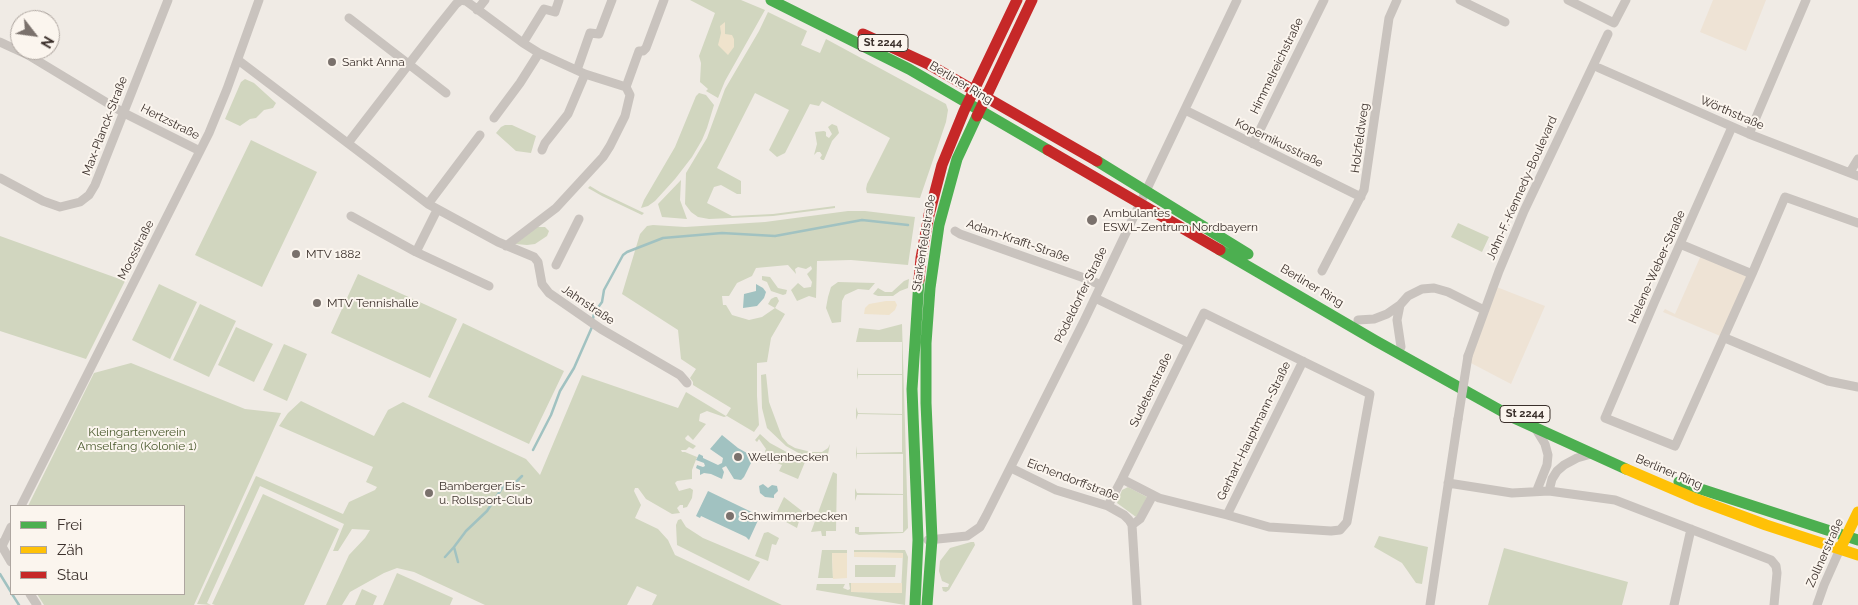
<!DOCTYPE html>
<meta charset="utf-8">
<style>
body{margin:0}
#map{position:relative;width:1858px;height:605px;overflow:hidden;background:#f0ebe5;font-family:Raleway,sans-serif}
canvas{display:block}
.legend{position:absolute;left:10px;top:505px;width:175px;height:90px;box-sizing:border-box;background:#fbf5ee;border:1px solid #aea6a0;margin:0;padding:6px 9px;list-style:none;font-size:15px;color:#3b302b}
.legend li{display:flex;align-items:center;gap:10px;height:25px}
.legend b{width:25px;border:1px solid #aea6a0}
.north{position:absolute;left:10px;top:10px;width:50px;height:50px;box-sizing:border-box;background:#fbf5ee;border:1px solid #aea6a0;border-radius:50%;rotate:120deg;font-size:14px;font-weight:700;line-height:20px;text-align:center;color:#3b302b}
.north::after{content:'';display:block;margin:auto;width:18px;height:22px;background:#7a716c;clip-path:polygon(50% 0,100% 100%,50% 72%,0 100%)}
</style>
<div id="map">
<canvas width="1858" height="605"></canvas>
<ul class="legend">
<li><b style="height:6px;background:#4caf50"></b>Frei</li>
<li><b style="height:6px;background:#ffc107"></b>Zäh</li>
<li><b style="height:6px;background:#c62828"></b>Stau</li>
</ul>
<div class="north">N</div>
</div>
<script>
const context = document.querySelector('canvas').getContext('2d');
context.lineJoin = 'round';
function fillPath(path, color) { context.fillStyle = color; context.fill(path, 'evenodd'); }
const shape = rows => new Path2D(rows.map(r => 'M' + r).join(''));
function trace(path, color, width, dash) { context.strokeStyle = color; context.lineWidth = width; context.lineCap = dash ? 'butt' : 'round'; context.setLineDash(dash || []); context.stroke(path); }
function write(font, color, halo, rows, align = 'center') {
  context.font = font + ' Raleway,sans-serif'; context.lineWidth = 4; context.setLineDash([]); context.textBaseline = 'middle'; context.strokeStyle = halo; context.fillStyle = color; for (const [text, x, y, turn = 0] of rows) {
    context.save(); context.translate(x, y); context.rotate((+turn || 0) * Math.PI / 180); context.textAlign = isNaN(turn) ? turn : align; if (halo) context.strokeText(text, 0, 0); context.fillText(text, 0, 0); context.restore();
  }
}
const green = shape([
 [690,0,741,0,765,10,725,81,718,98,706,91,708,89,700,82,701,63,699,56,715,13],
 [768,12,807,31,801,45,820,53,826,39,946,104,948,110,946,122,920,198,867,193,866,189,867,184,890,138,822,101,819,106,810,104,785,153,777,157,769,150,789,110,755,93,717,168,741,181,741,194,737,194,721,185,714,187,707,203,732,216,773,214,835,206,835,208,773,216,709,219,698,217,691,212,685,204,686,173,707,138,725,89,759,31],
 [245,79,254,83,276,103,273,108,264,110,256,118,250,119,240,126,225,119,241,82],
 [699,93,706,95,714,105,707,128,702,140,692,157,675,179,655,201,648,206,641,208,644,200,675,147,696,96],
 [832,124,837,126,839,133,832,141,824,160,822,160,820,158,822,155,820,152,817,152,814,155,817,144,815,132,824,131,826,132,826,136,829,138,832,134,828,127],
 [505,125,512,125,536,136,531,153,516,151,496,133,501,127],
 [251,140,317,172,262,287,195,255],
 [681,180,680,200,687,219,662,217,658,204],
 [590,186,600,192,644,213,642,215,602,196,588,188],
 [848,211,865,211,915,217,908,265,851,260,817,261,816,298,809,296,797,301,791,290,798,283,804,288,811,287,812,282,807,274,812,269,811,266,806,269,798,267,795,269,796,274,788,265,756,268,752,276,737,283,729,296,722,296,723,305,726,305,732,315,749,320,762,317,775,308,768,304,771,299,775,297,777,297,779,301,775,308,785,314,771,338,767,362,757,363,757,396,759,425,754,432,727,416,724,417,707,411,700,414,699,421,706,424,693,440,688,435,685,438,686,440,696,446,693,449,689,447,686,450,681,450,682,452,685,452,697,457,692,470,692,479,677,481,675,483,679,491,690,488,693,490,692,498,687,507,683,508,683,505,680,505,677,508,680,513,672,514,646,499,638,488,635,488,634,491,641,505,635,518,658,529,668,540,675,555,782,605,652,605,657,595,637,586,627,605,485,605,414,572,397,568,384,573,350,592,342,605,326,605,349,555,365,538,370,530,352,529,338,551,333,551,344,524,260,486,207,603,211,605,197,604,256,476,343,514,349,502,375,490,377,487,366,482,373,467,279,426,288,413,301,401,374,436,388,410,403,402,526,459,540,475,582,375,678,408,686,392,726,416,731,408,693,385,693,382,690,378,696,369,681,359,678,330,622,294,640,234,647,226,653,225,685,227,765,222],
 [1458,223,1489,237,1482,252,1451,237],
 [537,227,545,227,549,231,547,236,535,244,527,245,515,244],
 [0,236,125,281,86,359,0,331],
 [358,274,457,319,430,378,331,333],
 [762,276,770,277,778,288,787,290,786,294,783,295,771,291,767,282,762,280],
 [909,279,908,288,900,291,893,296,878,296,873,294,878,288,885,292,892,292,904,281],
 [838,282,875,283,869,290,858,289,845,295,842,301,841,322,832,323,826,308,828,297,831,287],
 [159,284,197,302,170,359,132,340],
 [200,304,236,321,209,377,173,360],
 [463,323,564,371,529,444,428,397],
 [902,324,908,528,903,533,859,535,855,533,855,527,859,527,859,532,903,532,903,495,857,495,855,501,855,488,857,493,903,494,903,454,857,454,856,460,856,446,857,453,902,452,902,415,858,414,856,420,856,407,858,413,902,414,902,375,858,375,857,380,857,367,858,374,902,374,902,342,856,342,859,328,879,330],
 [236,327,273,344,254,382,218,365],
 [284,344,307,354,287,401,263,390],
 [131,363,245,409,281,413,194,605,44,605,37,594,184,594,184,506,28,506,94,373],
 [766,374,769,402,782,437,788,444,795,448,811,452,822,452,828,448,830,444,828,454,818,458,802,455,786,446,767,428,762,408,761,375],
 [760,434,770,443,805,462,798,479,779,471,782,465,772,461,771,464,769,462,765,451,766,449,759,439,757,442,755,440],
 [833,472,837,474,836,531,826,531,826,536,822,536,821,531,811,532],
 [1128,487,1147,497,1138,516,1136,517,1117,503,1122,490],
 [263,494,339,529,304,605,215,605,212,604],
 [784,497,802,511,797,528,775,516],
 [681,519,686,527,703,538,760,562,749,581,677,545,676,525,678,520],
 [768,532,779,538,776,545,772,544,768,561,755,556,764,533],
 [1379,536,1428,547,1422,584,1416,583,1402,563,1374,547],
 [971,542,974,542,975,545,949,590,946,592,943,591,942,587,948,587,949,584,942,581,939,571,940,561,950,548],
 [1504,548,1628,582,1622,605,1488,605],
 [822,550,847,550,847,553,832,553,833,578,818,578],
 [854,550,905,550,908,557,905,605,816,590,817,584,845,584,843,588,848,590,850,589,849,583,851,583,852,592,901,593,903,553,854,552],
 [855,565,896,565,895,577,855,577],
 [397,573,453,598,450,605,383,605],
 [362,589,377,596,373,605,355,605]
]);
const sand = shape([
 [725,22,725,34,732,35,734,39,734,47,728,55,718,45,721,33,720,26],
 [886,301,895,301,897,305,895,310,889,315,864,314,865,308,869,304],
 [854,552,903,553,903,558,854,557],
 [832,553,847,553,847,578,833,579],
 [851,583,902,583,902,593,851,592]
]);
const plaza = shape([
 [1713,0,1766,0,1746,51,1700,32],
 [1702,253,1752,274,1725,338,1663,312,1665,309,1675,314],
 [1489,284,1545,306,1511,384,1467,361,1484,310]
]);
const water = shape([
 [756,284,763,288,766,292,764,298,757,306,743,308,744,294,756,291],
 [722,435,738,448,754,457,744,477,741,480,734,479,726,466,722,468,724,472,722,479,711,474,704,473,700,475,700,470,696,468,697,465,703,467,705,466,704,463,696,460,699,454,703,456,703,458,718,465,722,463,723,458,710,449],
 [763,484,768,488,772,485,777,486,778,491,774,495,774,498,765,497,760,493,759,486],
 [708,491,760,516,749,540,746,537,701,516,700,518,696,516]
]);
const stream = shape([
 [593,319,594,313,602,302,604,290,623,255,627,252,663,238,722,233,775,236,862,220,908,225],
 [533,450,551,415,560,391,574,368,592,327],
 [454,547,458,562],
 [445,557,454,547,466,531,487,511,504,485,516,482,522,476],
 [0,574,11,592],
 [12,594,19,605]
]);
const street = shape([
 [1460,0,1505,22],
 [1568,0,1614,23,1626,0],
 [477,10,485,0],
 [349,18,446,93],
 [0,42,28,55,124,113,200,151],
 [523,43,544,9,555,12,559,0],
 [238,60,428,204,498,242,534,257,538,262,542,284,549,293,601,329,680,375,687,383],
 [1599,68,1749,134,1858,176],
 [577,70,590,33,599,34,612,0],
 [626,87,639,51,643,51,646,48,664,0],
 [1185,110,1361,197],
 [494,118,520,83,539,53],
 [1749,134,1806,0],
 [348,143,436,29,456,4,461,0,466,1,523,43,539,53,585,74,626,87],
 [1253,144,1324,0],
 [542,150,545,143,568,114,585,74],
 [1850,172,1858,159],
 [0,178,43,201,60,207,80,202,89,195,95,185,168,0],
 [428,204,480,135],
 [351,216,416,252,489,286],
 [955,231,960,234,1087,279,1101,285],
 [1680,244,1752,274,1675,446,1605,418,1654,303,1680,244,1732,127],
 [506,246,556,208,603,157,610,146,625,116,630,95,626,87],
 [416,252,437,210],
 [556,265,579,219],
 [1322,271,1364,190,1389,18,1397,0],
 [1752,274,1785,197,1858,223],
 [1095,298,1189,343],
 [1400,305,1397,320,1401,347],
 [1358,320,1374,319,1387,314,1400,305,1408,296,1422,289,1434,288,1448,292,1484,310],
 [1725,338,1828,381,1858,387],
 [1468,356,1499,271,1524,211,1608,34],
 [1011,468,1056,490,1108,506,1124,515,1129,520,1132,525,1137,605],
 [1448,483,1512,493,1549,491,1615,500,1771,560,1776,566,1777,573,1774,605],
 [1537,490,1547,465,1548,455,1545,444,1537,431],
 [1549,491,1552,479,1557,471,1564,465,1577,458,1591,454],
 [21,506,209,133,227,89,259,0],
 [1108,506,1113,496,1122,479,1182,357,1204,313,1370,394,1347,522,1340,530,1331,531,1269,527,1227,515,1159,498,1122,479],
 [1227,515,1303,361],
 [1132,525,1140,519,1153,495],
 [928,540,967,536,980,527,986,516,1084,321,1237,0],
 [0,543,11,562],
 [2,546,11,527],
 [30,594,37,605],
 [1430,605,1458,419],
 [1674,605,1691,529],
 [1817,605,1824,585,1840,549]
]);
const fast = shape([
 [771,0,909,69,1048,150],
 [1097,161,1248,254],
 [1220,250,1376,341,1514,418,1626,469],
 [1679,482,1858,540],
 [915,605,918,540,912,389,919,280],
 [927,605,932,539,926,403,926,343,930,288,939,225,957,159,977,116]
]);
const slow = shape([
 [1626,469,1696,499,1766,525,1858,555],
 [1842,545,1858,512]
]);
const jam = shape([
 [863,34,928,64,1097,161],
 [977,116,1032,0],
 [1048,150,1220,250],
 [919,280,921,258,929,215,942,165,964,111,1017,0]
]);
const streetBridge = shape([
 [1458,419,1468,356]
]);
const markers = [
 [332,62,5,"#7a716c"],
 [1092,220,6,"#7a716c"],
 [296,254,5,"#7a716c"],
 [317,303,5,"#7a716c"],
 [738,457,5,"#7a716c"],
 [429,493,5,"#7a716c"],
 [730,516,5,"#7a716c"]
];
const shields = [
 [883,43,50],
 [1525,414,50]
];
const shieldNames = [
 ["St 2244",883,43],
 ["St 2244",1525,414]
];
const poiNames = [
 ["Sankt Anna",342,62],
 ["Ambulantes",1103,213],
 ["ESWL-Zentrum Nordbayern",1103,227],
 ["MTV 1882",306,254],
 ["MTV Tennishalle",327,303],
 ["Wellenbecken",748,457],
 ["Bamberger Eis-",439,486],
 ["u. Rollsport-Club",439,500],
 ["Schwimmerbecken",740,516]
];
const streetNames = [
 ["Himmelreichstraße",1277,66,-64],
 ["Berliner Ring",961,83,31],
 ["Wörthstraße",1732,113,23],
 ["Hertzstraße",170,122,27],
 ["Max-Planck-Straße",105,126,-69],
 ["Holzfeldweg",1360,138,-82],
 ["Kopernikusstraße",1279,143,26],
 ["John-F.-Kennedy-Boulevard",1522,188,-66],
 ["Adam-Krafft-Straße",1018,241,19],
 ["Starkenfeldstraße",924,243,-81],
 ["Moosstraße",136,250,-63],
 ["Helene-Weber-Straße",1657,267,-66],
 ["Berliner Ring",1312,286,31],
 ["Pödeldorfer Straße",1081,295,-64],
 ["Jahnstraße",588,305,34],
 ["Sudetenstraße",1151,390,-64],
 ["Gerhart-Hauptmann-Straße",1254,431,-64],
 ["Berliner Ring",1669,472,23],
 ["Eichendorffstraße",1073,480,21],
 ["Zollnerstraße",1825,553,-66]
];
const parkNames = [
 ["Kleingartenverein",137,432],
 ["Amselfang (Kolonie 1)",137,446]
];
fillPath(green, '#d1d6bf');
fillPath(sand, '#efe3cc');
fillPath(plaza, '#eee3d5');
fillPath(water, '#a1c2c1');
trace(stream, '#a1c2c1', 2.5);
trace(street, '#c9c3be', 9);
trace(fast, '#4caf50', 11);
trace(slow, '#ffc107', 11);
trace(jam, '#c62828', 11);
trace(streetBridge, '#c9c3be', 9);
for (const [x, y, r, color] of markers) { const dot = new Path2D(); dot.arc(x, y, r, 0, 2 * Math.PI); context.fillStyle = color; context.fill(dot); trace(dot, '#fbf5ee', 2); }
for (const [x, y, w] of shields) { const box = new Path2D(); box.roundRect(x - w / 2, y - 8.5, w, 17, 4); context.fillStyle = '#fbf5ee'; context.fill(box); trace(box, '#3b302b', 1); }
write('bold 11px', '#3b302b', null, shieldNames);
write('12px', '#3b302b', '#fbf5ee', poiNames, 'left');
write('12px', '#3b302b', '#fbf5ee', streetNames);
write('12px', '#4a5a2e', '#fbf5ee', parkNames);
</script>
